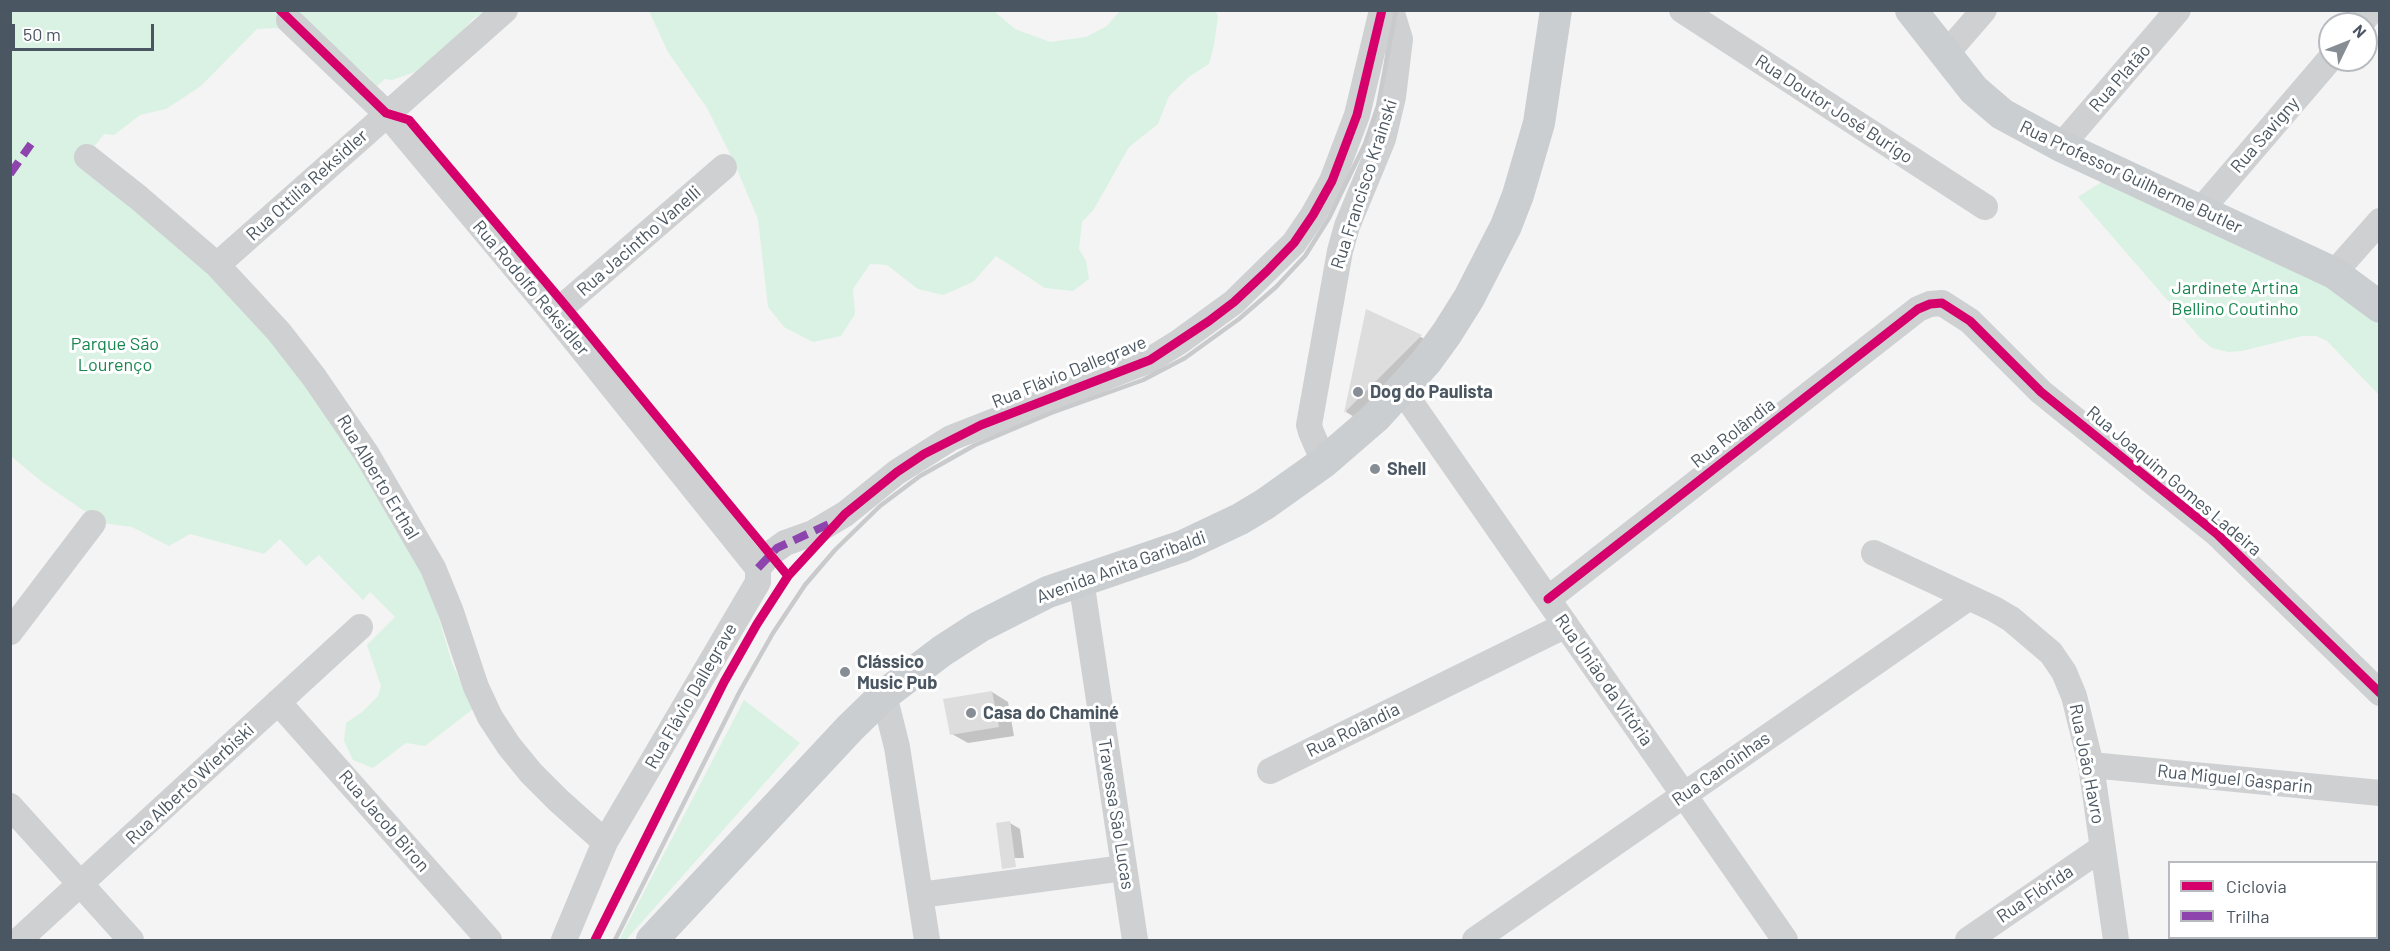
<!DOCTYPE html>
<meta charset="utf-8">
<style>
body{margin:0}
#map{position:relative;width:2390px;height:951px;overflow:hidden;background:#f4f4f4;font-family:Barlow,sans-serif}
canvas{display:block}
.frame{position:absolute;inset:0;border:12px solid #4a5661;pointer-events:none}
.legend{position:absolute;left:2168px;top:861px;width:210px;height:78px;box-sizing:border-box;background:#fff;border:2px solid #b7bbc0;margin:0;padding:8px 10px;list-style:none;font-size:18px;color:#4a5661}
.legend li{display:flex;align-items:center;gap:12px;height:30px}
.legend b{width:30px;border:2px solid #b7bbc0}
.north{position:absolute;left:2318px;top:12px;width:60px;height:60px;box-sizing:border-box;background:#fff;border:2px solid #b7bbc0;border-radius:50%;rotate:47deg;font-size:16px;font-weight:700;line-height:24px;text-align:center;color:#4a5661}
.north::after{content:'';display:block;margin:auto;width:21px;height:27px;background:#868d94;clip-path:polygon(50% 0,100% 100%,50% 72%,0 100%)}
.scale{position:absolute;left:12px;top:24px;width:142px;height:27px;box-sizing:border-box;border:3px solid #4a5661;border-top:0;padding-left:8px;font-size:18px;line-height:21px;white-space:nowrap;color:#4a5661;-webkit-text-stroke:4px #fff;paint-order:stroke}
</style>
<div id="map">
<canvas width="2390" height="951"></canvas>
<div class="frame"></div>
<ul class="legend">
<li><b style="height:8px;background:#d6006c"></b>Ciclovia</li>
<li><b style="height:8px;background:#8e44ad"></b>Trilha</li>
</ul>
<div class="north">N</div>
<div class="scale">50 m</div>
</div>
<script>
const context = document.querySelector('canvas').getContext('2d');
context.lineJoin = 'round';
function fillPath(path, color) { context.fillStyle = color; context.fill(path, 'evenodd'); }
const shape = rows => new Path2D(rows.map(r => 'M' + r).join(''));
function trace(path, color, width, dash) { context.strokeStyle = color; context.lineWidth = width; context.lineCap = dash ? 'butt' : 'round'; context.setLineDash(dash || []); context.stroke(path); }
function write(font, color, halo, rows, align = 'center') {
  context.font = font + ' Barlow,sans-serif'; context.lineWidth = 6; context.setLineDash([]); context.textBaseline = 'middle'; context.strokeStyle = halo; context.fillStyle = color; for (const [text, x, y, turn = 0] of rows) {
    context.save(); context.translate(x, y); context.rotate((+turn || 0) * Math.PI / 180); context.textAlign = isNaN(turn) ? turn : align; if (halo) context.strokeText(text, 0, 0); context.fillText(text, 0, 0); context.restore();
  }
}
const green = shape([
 [10,11,485,11,473,19,449,46,415,72,392,80,385,79,377,86,362,71,342,55,312,38,276,28,257,29,201,86,166,109,140,115,114,135,104,134,91,151,313,380,418,566,433,598,452,663,473,709,425,746,406,743,373,768,353,760,344,741,346,723,362,712,378,696,381,686,367,645,395,617,370,592,363,600,319,555,306,566,280,539,264,554,190,534,169,546,132,527,102,523,42,482,11,456],
 [649,11,994,11,1015,29,1050,42,1086,37,1107,26,1120,11,1215,11,1218,16,1214,45,1209,64,1190,76,1169,96,1158,124,1129,147,1094,209,1082,222,1079,249,1086,261,1089,279,1073,291,1045,288,996,256,973,282,943,295,918,289,887,265,870,264,853,289,855,314,841,336,813,342,784,327,768,307,758,219,733,160,707,108,668,52],
 [2105,180,2313,276,2379,321,2379,395,2327,341,2316,336,2302,336,2242,351,2228,352,2212,348,2201,339,2078,197],
 [744,700,800,743,626,940,619,940]
]);
const shadow = shape([
 [1367,311,1431,342,1356,418,1346,412],
 [992,692,1008,702,1014,736,968,743,952,734],
 [1010,823,1020,829,1024,858,1012,858]
]);
const building = shape([
 [1366,309,1422,335,1344,413],
 [992,691,999,727,950,735,943,699],
 [1010,821,1016,867,1002,869,996,823]
]);
const minor = shape([
 [1682,10,1985,207],
 [289,20,386,113,554,314,758,568],
 [2360,24,2372,10],
 [1945,55,1984,10],
 [2061,146,2178,10],
 [87,157,139,198,217,265,279,332,314,377,366,453,433,568,451,612,476,687,490,717,509,746,531,773,558,800,605,842],
 [2200,211,2330,59],
 [217,265,505,10],
 [2334,273,2380,221],
 [554,314,724,167],
 [1402,390,1785,940],
 [1324,462,1311,432,1309,425,1340,251,1347,226,1383,139,1393,97,1400,39,1391,10],
 [1874,553,1994,609,2011,619,2051,653,2064,672,2074,696,2091,765,2116,940],
 [1081,580,1135,940],
 [1548,599,1918,309,1930,304,1942,303,1970,321,2041,392,2217,534,2380,693],
 [10,632,93,523],
 [884,695,897,747,927,940],
 [278,702,489,940],
 [2091,765,2380,793],
 [1270,771,1566,625],
 [10,806,131,940],
 [920,895,1124,868],
 [19,940,360,627],
 [564,940,605,842,758,582,758,568,770,554,785,543,813,533,845,514,897,472,951,438,1150,360,1179,342,1234,302,1294,243,1313,215,1332,181,1357,115,1382,10],
 [1475,940,1968,598],
 [1968,940,2102,848]
]);
const major = shape([
 [1911,10,1974,90,2002,114,2061,146,2334,273,2380,307],
 [652,940,850,728,884,695,942,651,979,627,1048,592,1183,546,1240,519,1265,504,1324,462,1376,417,1426,362,1447,333,1469,298,1506,226,1518,195,1539,123,1556,10]
]);
const rail = shape([
 [615,940,739,693,773,633,805,585,835,550,880,506,920,476,975,445,1051,413,1143,380,1185,358,1239,319,1276,287,1305,256,1329,218,1365,144,1378,106,1396,10]
]);
const quiet = shape([
 [10,174,31,144],
 [758,568,777,548,829,524]
]);
const cycleway = shape([
 [280,10,386,113,409,120,565,305,788,576],
 [1548,599,1918,309,1930,304,1942,303,1970,321,2041,392,2217,534,2380,693],
 [595,940,724,682,757,624,788,576,845,514,897,472,924,454,981,425,1150,360,1209,321,1234,302,1267,271,1294,243,1313,215,1332,181,1357,115,1382,10]
]);
const markers = [
 [1358,392,6,"#868d94"],
 [1375,469,6,"#868d94"],
 [845,672,6,"#868d94"],
 [971,713,6,"#868d94"]
];
const streetNames = [
 ["Rua Platão",2120,78,-49],
 ["Rua Doutor José Burigo",1834,109,33],
 ["Rua Savigny",2265,135,-49],
 ["Rua Professor Guilherme Butler",2131,177,25],
 ["Rua Francisco Krainski",1364,184,-72],
 ["Rua Ottília Reksidler",307,185,-42],
 ["Rua Jacintho Vanelli",639,241,-41],
 ["Rua Rodolfo Reksidler",531,288,50],
 ["Rua Flávio Dallegrave",1069,372,-22],
 ["Rua Rolândia",1733,433,-38],
 ["Rua Alberto Erthal",378,477,59],
 ["Rua Joaquim Gomes Ladeira",2174,481,40],
 ["Avenida Anita Garibaldi",1121,567,-20],
 ["Rua União da Vitória",1604,680,55],
 ["Rua Flávio Dallegrave",691,696,-60],
 ["Rua Rolândia",1353,730,-26],
 ["Rua João Havro",2087,764,79],
 ["Rua Canoinhas",1721,769,-35],
 ["Rua Miguel Gasparin",2235,779,6],
 ["Rua Alberto Wierbiski",190,784,-43],
 ["Travessa São Lucas",1116,814,81],
 ["Rua Jacob Biron",384,821,49],
 ["Rua Flórida",2035,894,-34]
];
const parkNames = [
 ["Jardinete Artina",2235,288],
 ["Bellino Coutinho",2235,309],
 ["Parque São",115,344],
 ["Lourenço",115,365]
];
const poiNames = [
 ["Dog do Paulista",1370,392],
 ["Shell",1387,469],
 ["Clássico",857,662],
 ["Music Pub",857,683],
 ["Casa do Chaminé",983,713]
];
fillPath(green, '#d9f2e3');
fillPath(shadow, '#0003');
fillPath(building, '#ddddde');
trace(minor, '#ced0d2', 26);
trace(major, '#caced1', 32);
trace(rail, '#c9cacc', 4.5);
trace(quiet, '#8e44ad', 8, [15, 8]);
trace(cycleway, '#d6006c', 9);
for (const [x, y, r, color] of markers) { const dot = new Path2D(); dot.arc(x, y, r, 0, 2 * Math.PI); context.fillStyle = color; context.fill(dot); trace(dot, '#fff', 2); }
write('18px', '#4a5661', '#fff', streetNames);
write('18px', '#17864f', '#fff', parkNames);
write('bold 18px', '#4a5661', '#fff', poiNames, 'left');
</script>
